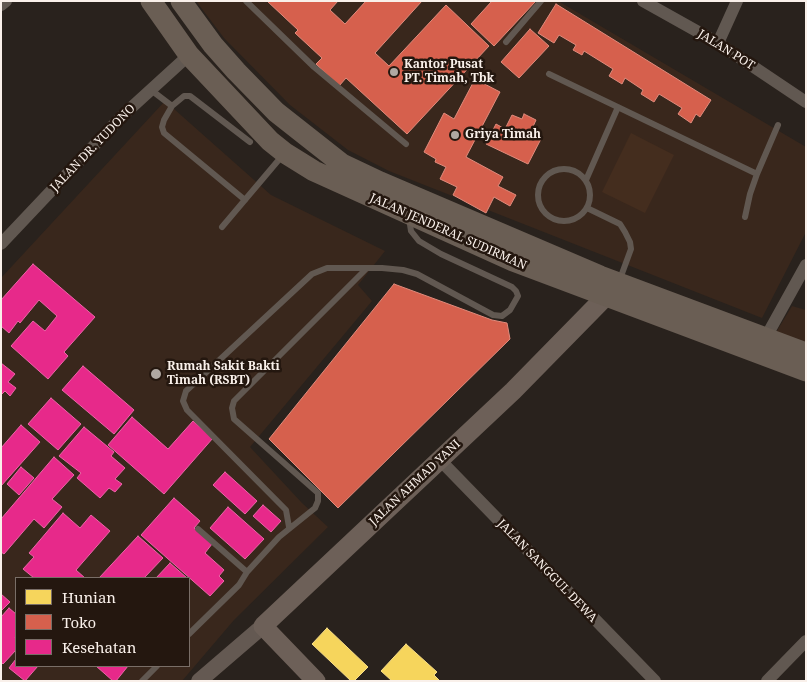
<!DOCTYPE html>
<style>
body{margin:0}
#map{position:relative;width:807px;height:682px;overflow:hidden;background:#29221d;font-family:"Noto Serif",serif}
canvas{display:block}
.frame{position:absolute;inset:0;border:2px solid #f9f0ea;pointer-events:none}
.legend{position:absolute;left:15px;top:577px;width:175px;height:90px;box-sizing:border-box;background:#24170f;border:1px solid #796e67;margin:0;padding:6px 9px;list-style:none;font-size:15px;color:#f9f0ea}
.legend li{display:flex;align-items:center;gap:10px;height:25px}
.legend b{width:25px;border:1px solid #796e67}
</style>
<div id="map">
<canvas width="807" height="682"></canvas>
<div class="frame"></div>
<ul class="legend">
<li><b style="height:14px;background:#f6d55c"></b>Hunian</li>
<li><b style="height:14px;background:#d6604d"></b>Toko</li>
<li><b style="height:14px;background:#e7298a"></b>Kesehatan</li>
</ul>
</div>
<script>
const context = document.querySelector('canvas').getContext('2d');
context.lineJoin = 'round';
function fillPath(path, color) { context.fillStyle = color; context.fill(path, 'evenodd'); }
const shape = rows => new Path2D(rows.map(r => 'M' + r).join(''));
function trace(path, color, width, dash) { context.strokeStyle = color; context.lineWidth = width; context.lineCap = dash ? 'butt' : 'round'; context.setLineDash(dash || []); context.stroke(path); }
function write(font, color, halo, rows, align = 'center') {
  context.font = font + ' "Noto Serif",serif'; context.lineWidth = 5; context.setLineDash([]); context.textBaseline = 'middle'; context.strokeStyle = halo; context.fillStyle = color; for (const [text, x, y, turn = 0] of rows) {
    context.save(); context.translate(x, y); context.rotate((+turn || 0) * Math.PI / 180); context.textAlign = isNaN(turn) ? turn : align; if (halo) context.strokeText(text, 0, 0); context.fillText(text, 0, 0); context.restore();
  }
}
const built = shape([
 [196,1,558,1,806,147,806,232,762,318,389,171,348,150,290,105,224,38],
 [165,101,271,195,385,251,358,285,372,301,250,447,302,503,328,527,234,620,182,681,1,681,1,278],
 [16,578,189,578,189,666,16,666],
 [792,306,806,310,806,355,769,344]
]);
const green = shape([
 [631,133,674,155,645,213,602,192]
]);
const homes = shape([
 [327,628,368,667,354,681,351,681,312,644,327,628],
 [406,644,437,672,434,675,440,681,392,681,381,671,406,644]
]);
const shops = shape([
 [267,1,338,1,330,10,345,24,366,1,422,1,375,53,389,66,446,5,489,46,407,134,346,78,339,86,316,64,322,58,295,33,298,30,267,1],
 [492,1,536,1,494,46,471,24,492,1],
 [556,4,711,100,700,117,696,114,691,123,678,114,682,108,659,94,654,102,641,94,643,90,625,78,622,84,609,76,613,69,584,51,582,55,573,50,576,45,559,35,554,43,538,33,556,4],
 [530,29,549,46,519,78,501,62,530,29],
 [475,79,500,92,466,157,503,177,498,186,516,195,510,206,494,197,486,213,453,195,457,187,440,179,446,167,435,162,436,159,424,152,444,113,454,119,475,79],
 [524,114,536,120,531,131,542,137,528,164,486,144,496,124,505,129,512,115,522,119,524,114],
 [394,284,492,320,507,323,510,339,338,508,269,439,394,284]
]);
const health = shape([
 [33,264,95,317,64,352,68,356,48,379,11,346,33,321,45,331,57,316,39,300,20,323,18,321,9,333,1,326,1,300,33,264],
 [1,363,15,374,8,382,16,388,10,396,5,391,1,395,1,363],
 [83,366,134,410,114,434,62,390,83,366],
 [51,398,81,424,58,450,28,424,51,398],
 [132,417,168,449,193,421,213,438,164,494,108,445,132,417],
 [21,425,40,442,1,486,1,448,21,425],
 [84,427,114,452,111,456,125,468,115,479,122,484,115,492,109,488,100,498,77,478,81,473,59,456,84,427],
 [54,457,74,475,52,499,62,507,44,528,34,519,4,554,1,552,1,519,54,457],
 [21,467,34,478,19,495,7,484,21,467],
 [225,472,257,501,245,514,213,485,225,472],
 [174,498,200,521,194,528,212,544,205,553,224,570,219,576,224,581,210,596,141,535,174,498],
 [263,505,281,521,271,532,253,516,263,505],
 [228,507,264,539,245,559,210,528,228,507],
 [63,513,80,528,91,515,110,531,76,570,85,578,34,578,23,569,34,557,29,553,63,513],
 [138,536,163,558,144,578,99,578,138,536],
 [170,563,187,578,156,578,170,563],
 [1,594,10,602,1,611,1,594],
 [9,608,16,614,16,636,15,637,16,639,16,650,3,664,1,662,1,617,9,608],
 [16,659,16,666,38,666,25,681,9,668,16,659],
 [96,666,128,666,116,681,113,681,96,666]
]);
const lane = shape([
 [246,1,314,67,406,144],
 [506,42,541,1],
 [549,74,757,174],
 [151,90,172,106],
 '538 195a26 26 0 1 1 52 0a26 26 0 1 1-52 0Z',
 [586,180,618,107],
 [245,200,164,133,162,127,164,120,172,106,184,96,190,96,250,142],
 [587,208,620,224,625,232,630,242,631,249,620,279],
 [745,217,750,194,757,174,778,125],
 [222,227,282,156],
 [289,527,286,510,187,410,183,401,186,391,312,274,327,268,382,268,403,270,417,274,493,315,502,316,510,310,518,296,516,291,512,287,441,254,419,241,411,231,409,218],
 [198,529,247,572],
 [189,634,239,585,247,572,279,537,315,508,318,501,318,493,234,419,232,408,234,401,366,269],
 [142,681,157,666]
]);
const street = shape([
 [643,1,718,43,806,102],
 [1,5,6,1],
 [718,43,737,1],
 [1,244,121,117,189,55],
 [766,337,806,265],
 [440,460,655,681],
 [767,681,806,641]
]);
const secondary = shape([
 [199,681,263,626]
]);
const primary = shape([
 [316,681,263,626,513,391,616,286]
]);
const highway = shape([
 [151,1,189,55,270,141,285,153,314,171,513,261,806,371],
 [181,1,213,45,236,71,276,112,342,164,380,182,600,276,806,353]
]);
const markers = [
 [394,72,5,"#b0a8a2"],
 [455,135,5,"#b0a8a2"],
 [156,374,6,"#b0a8a2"]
];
const streetNames = [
 ["JALAN POT",726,50,32],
 ["JALAN DR. YUDONO",93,148,-46],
 ["JALAN JENDERAL SUDIRMAN",448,232,24],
 ["JALAN AHMAD YANI",415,483,-43],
 ["JALAN SANGGUL DEWA",547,571,46]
];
const poiNames = [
 ["Kantor Pusat",404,65],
 ["PT. Timah, Tbk",404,79],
 ["Griya Timah",465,135],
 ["Rumah Sakit Bakti",167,367],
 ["Timah (RSBT)",167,381]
];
fillPath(built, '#39271c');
fillPath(green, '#442d1e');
fillPath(homes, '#f6d55c');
trace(homes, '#f7dd87', 1);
fillPath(shops, '#d6604d');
trace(shops, '#e08b7c', 1);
fillPath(health, '#e7298a');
trace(health, '#ec65a7', 1);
trace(lane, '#615851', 6);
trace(street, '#615851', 12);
trace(secondary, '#645952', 16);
trace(primary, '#6d6058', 19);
trace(highway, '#6a5e54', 21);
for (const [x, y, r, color] of markers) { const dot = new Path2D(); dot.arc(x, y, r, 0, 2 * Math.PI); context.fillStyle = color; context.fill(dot); trace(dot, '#24170f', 2); }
write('12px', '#f9f0ea', '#24170f', streetNames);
write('bold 12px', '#f9f0ea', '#24170f', poiNames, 'left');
</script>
